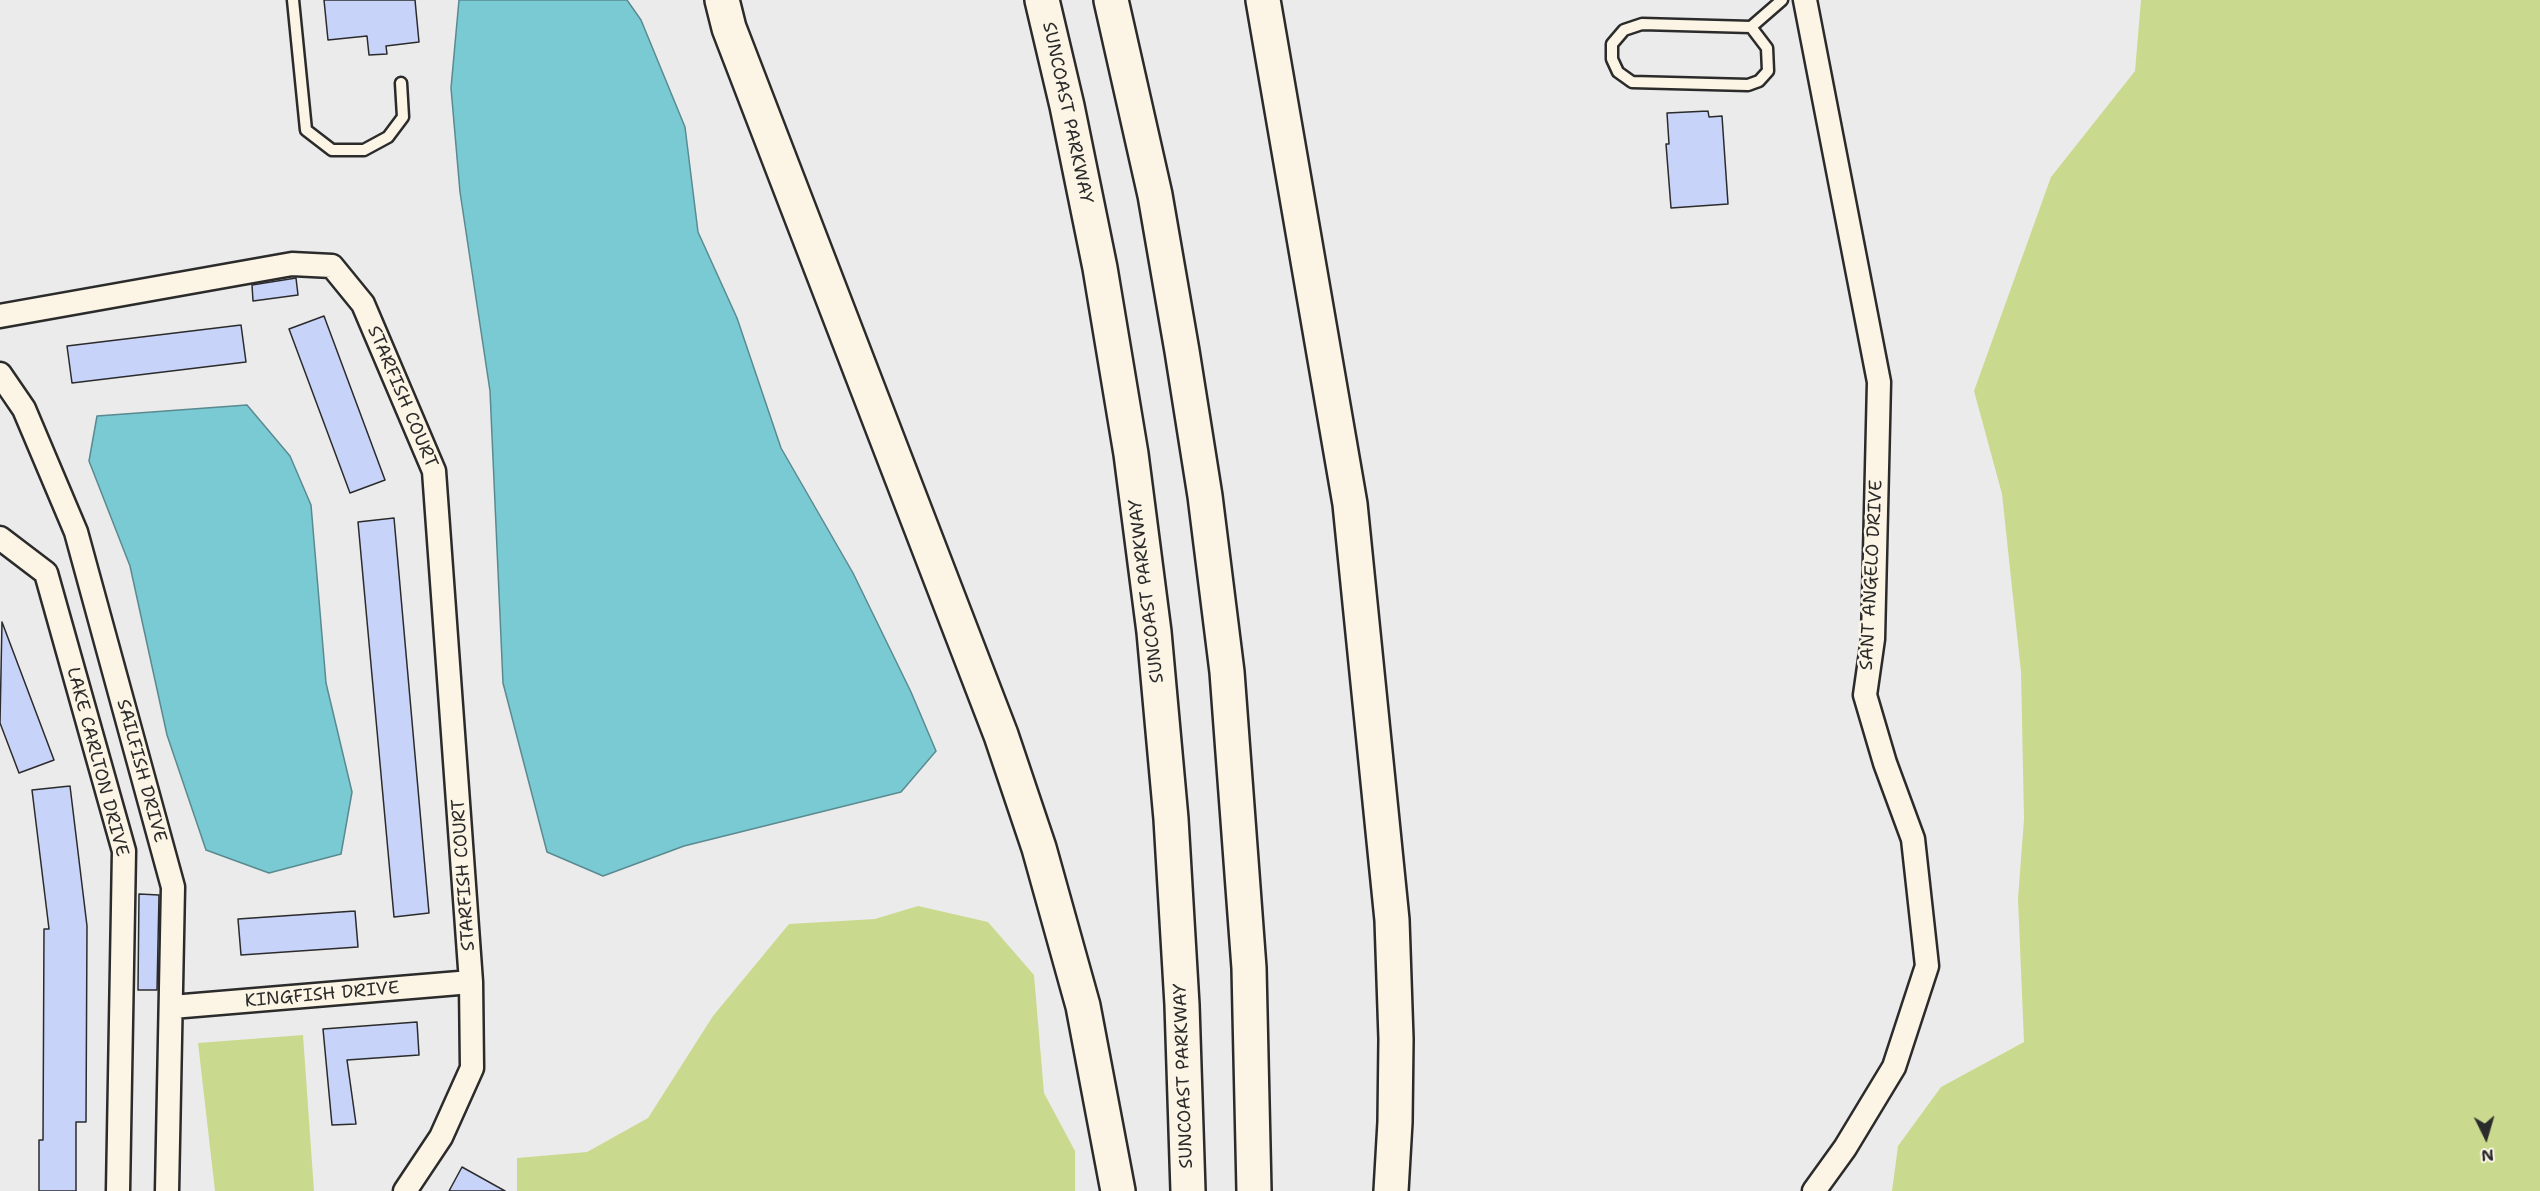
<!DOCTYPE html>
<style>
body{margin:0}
#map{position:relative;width:2540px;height:1191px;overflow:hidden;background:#ecebeb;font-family:"Shantell Sans",sans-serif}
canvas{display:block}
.north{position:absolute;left:2456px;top:1107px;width:60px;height:60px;-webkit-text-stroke:4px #fcf5e5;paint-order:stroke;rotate:175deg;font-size:16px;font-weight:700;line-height:24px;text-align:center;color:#2b2b2b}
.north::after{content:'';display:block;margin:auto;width:21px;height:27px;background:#2b2b2b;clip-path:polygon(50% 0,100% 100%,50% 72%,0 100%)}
</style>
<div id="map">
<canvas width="2540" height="1191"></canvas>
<div class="north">N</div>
</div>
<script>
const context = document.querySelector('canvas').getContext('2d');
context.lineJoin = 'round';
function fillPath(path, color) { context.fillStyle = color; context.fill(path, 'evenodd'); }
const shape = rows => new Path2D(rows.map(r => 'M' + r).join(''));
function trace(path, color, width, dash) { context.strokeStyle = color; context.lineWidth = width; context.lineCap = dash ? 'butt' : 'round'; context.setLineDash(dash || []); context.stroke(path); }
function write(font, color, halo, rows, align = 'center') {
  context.font = font + ' "Shantell Sans",sans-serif'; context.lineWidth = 5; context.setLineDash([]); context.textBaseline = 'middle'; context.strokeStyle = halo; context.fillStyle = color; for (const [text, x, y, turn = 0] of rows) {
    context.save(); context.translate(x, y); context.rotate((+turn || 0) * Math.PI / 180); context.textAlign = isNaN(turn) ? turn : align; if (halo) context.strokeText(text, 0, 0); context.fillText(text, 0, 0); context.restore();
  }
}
const green = shape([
 [2141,0,2540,0,2540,1191,1892,1191,1898,1146,1941,1087,2024,1042,2018,899,2024,819,2021,672,2002,494,1974,391,2051,177,2135,71],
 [918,906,988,922,1034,975,1044,1093,1075,1151,1075,1191,517,1191,517,1158,587,1152,648,1118,713,1016,789,924,875,919],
 [303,1035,314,1191,215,1191,198,1043]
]);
const water = shape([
 [459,0,627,0,641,20,685,127,698,232,737,318,781,448,853,573,911,692,936,751,901,792,684,846,603,876,547,852,503,683,490,391,460,192,451,88,459,0],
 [247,405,290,456,311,505,326,683,352,792,341,854,269,873,206,850,167,735,130,566,89,461,97,416,247,405]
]);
const building = shape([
 [324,0,415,0,419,42,386,46,387,54,369,55,367,36,328,40,324,0],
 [1708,111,1709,117,1722,116,1728,204,1671,208,1666,144,1669,144,1667,113,1708,111],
 [296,278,298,295,253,301,252,285,296,278],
 [324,316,385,480,350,493,289,329,324,316],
 [241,325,246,362,72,383,67,346,241,325],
 [394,518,429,913,394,917,358,522,394,518],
 [2,622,54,760,19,773,0,723,2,622],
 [70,786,87,926,86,1122,76,1122,76,1191,39,1191,39,1140,43,1140,44,929,49,929,32,790,70,786],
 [139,894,159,895,157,990,138,990,139,894],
 [355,911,358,947,241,955,238,919,355,911],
 [417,1022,419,1055,347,1060,356,1124,332,1125,323,1029,417,1022],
 [462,1167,505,1191,449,1191,462,1167]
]);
const lane = shape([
 [293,0,306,130,332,150,364,150,388,137,403,117,401,83],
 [1751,27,1767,48,1768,71,1759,81,1748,85,1632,82,1618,72,1612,59,1612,44,1624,30,1642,24,1751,27,1782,0]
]);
const street = shape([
 [1805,0,1879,382,1873,639,1865,695,1885,763,1913,839,1927,966,1894,1067,1845,1148,1814,1191],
 [0,316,292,264,332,266,363,304,434,471,471,982,472,1068,441,1137,405,1191],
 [0,374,24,409,76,532,173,887,167,1191],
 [0,538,46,573,124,851,118,1191],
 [172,1007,471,982]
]);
const highway = shape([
 [722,0,729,28,1001,735,1039,848,1083,1006,1118,1191],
 [1042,0,1067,106,1100,268,1131,454,1154,632,1171,819,1182,1005,1188,1191],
 [1111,0,1155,195,1182,351,1205,496,1227,672,1249,968,1254,1191],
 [1263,0,1350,504,1392,920,1396,1039,1395,1122,1391,1191]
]);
const streetNames = [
 ["SUNCOAST PARKWAY",1067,113,78],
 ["STARFISH COURT",402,397,67],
 ["SANT ANGELO DRIVE",1872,575,-87],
 ["SUNCOAST PARKWAY",1147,591,-97],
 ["LAKE CARLTON DRIVE",97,762,75],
 ["SAILFISH DRIVE",141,771,75],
 ["STARFISH COURT",464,875,-94],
 ["KINGFISH DRIVE",322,995,-5],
 ["SUNCOAST PARKWAY",1184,1076,-92]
];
fillPath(green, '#c9da8f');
fillPath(water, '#7acad3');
trace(water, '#5a8a90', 1.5);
fillPath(building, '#c8d3fa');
trace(building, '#2b2b2b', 1.5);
trace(lane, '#2b2b2b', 15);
trace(street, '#2b2b2b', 27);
trace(highway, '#2b2b2b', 38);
trace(lane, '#fcf5e5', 10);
trace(street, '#fcf5e5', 22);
trace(highway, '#fcf5e5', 33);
write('18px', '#2b2b2b', '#fcf5e5', streetNames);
</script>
